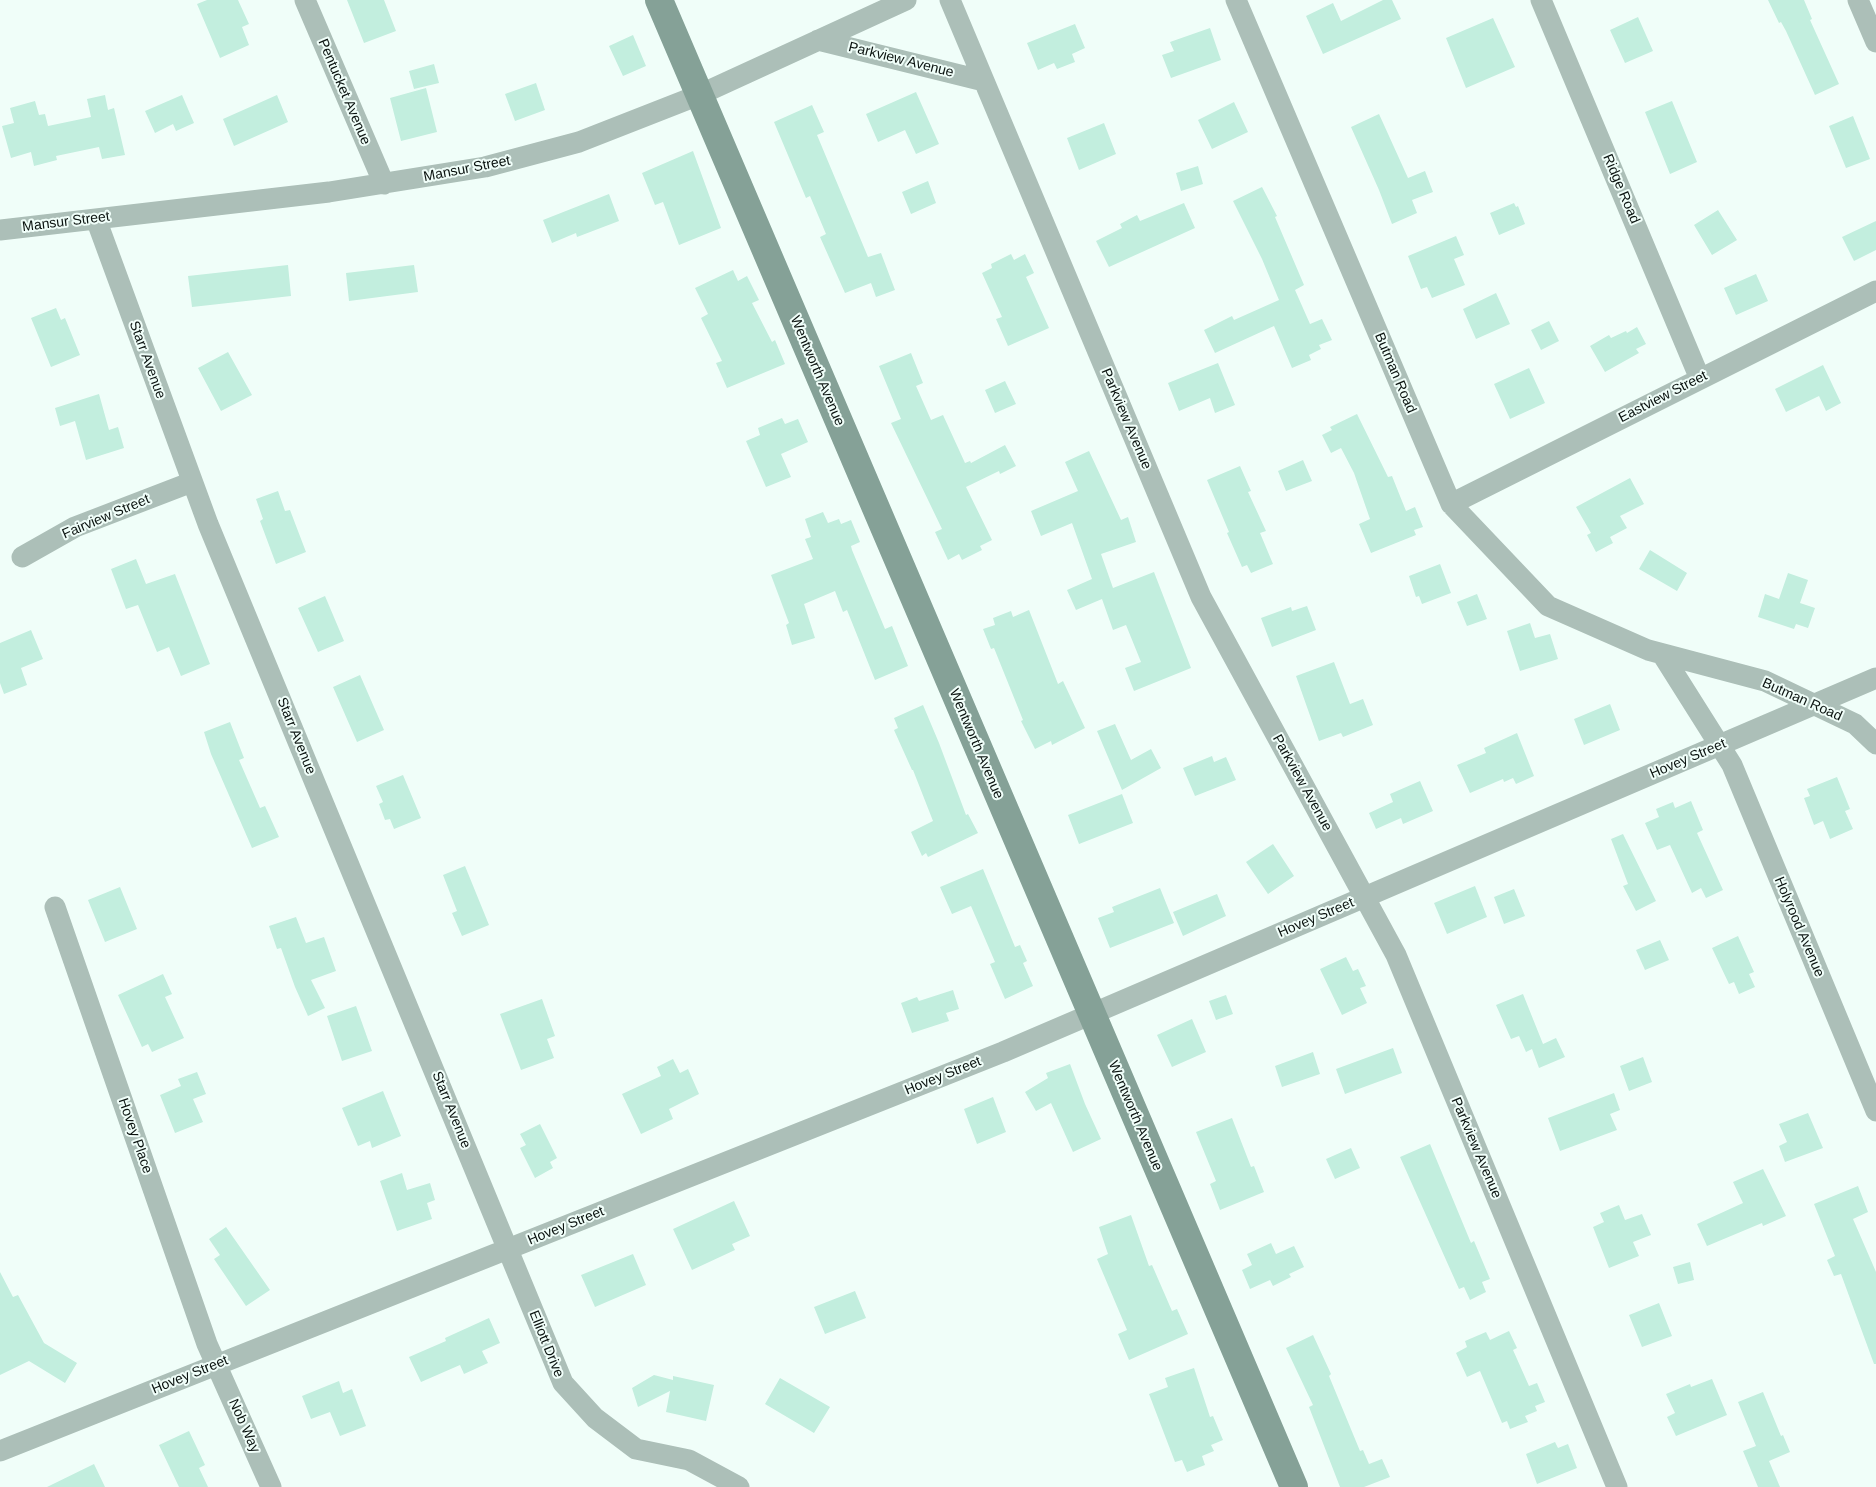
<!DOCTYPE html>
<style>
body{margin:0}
canvas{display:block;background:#f0fef9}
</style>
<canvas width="1876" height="1487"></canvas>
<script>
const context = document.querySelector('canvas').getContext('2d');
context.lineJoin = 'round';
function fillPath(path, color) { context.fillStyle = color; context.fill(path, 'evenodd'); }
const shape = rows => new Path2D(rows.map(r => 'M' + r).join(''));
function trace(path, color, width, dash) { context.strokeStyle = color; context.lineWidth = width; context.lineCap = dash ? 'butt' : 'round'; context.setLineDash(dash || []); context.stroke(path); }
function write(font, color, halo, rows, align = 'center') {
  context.font = font + ' Helvetica,sans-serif'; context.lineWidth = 4; context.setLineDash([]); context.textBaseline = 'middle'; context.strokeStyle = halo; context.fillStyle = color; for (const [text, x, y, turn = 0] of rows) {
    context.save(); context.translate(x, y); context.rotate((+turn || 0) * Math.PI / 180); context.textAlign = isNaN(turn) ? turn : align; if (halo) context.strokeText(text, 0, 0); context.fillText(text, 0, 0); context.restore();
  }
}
const building = shape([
 [207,0,238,0,249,24,242,27,249,45,220,58,197,4],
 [347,0,384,0,396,31,364,43],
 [1383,0,1392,0,1401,19,1323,54,1306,16,1333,3,1341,21],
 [1768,0,1804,0,1812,19,1810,20,1839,84,1815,95,1786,31,1781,22,1779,23],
 [1638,17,1653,51,1625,63,1610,30],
 [1493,18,1515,67,1466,88,1446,38],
 [1075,24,1085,48,1072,54,1075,62,1057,69,1054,63,1038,70,1027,43],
 [1210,28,1221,60,1171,78,1162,55,1174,51,1170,42],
 [633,35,646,66,623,76,609,46],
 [434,64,439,83,414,89,409,71],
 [536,83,545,110,515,121,505,94],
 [426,88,437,132,401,141,390,98],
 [916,92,939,144,916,154,905,130,878,142,866,114],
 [105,95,108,110,114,108,125,155,102,159,99,147,56,156,57,160,34,166,31,152,11,158,2,126,14,123,10,108,35,101,39,115,45,114,48,126,91,117,87,99],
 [182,95,194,123,176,131,173,124,155,133,145,111],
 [277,95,288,122,234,146,223,119],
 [1672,101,1697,162,1670,174,1645,112],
 [1234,102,1248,132,1212,149,1198,120],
 [812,105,824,132,817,135,868,257,881,253,895,290,876,297,871,283,845,293,820,237,826,234,810,196,806,198,774,122],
 [1379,114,1408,178,1425,171,1433,192,1412,200,1417,213,1392,224,1379,190,1351,127],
 [1853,116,1870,159,1846,168,1829,126],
 [1104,123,1116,154,1079,170,1067,138],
 [693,151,721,228,679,245,663,202,655,205,642,173],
 [1198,166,1203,184,1181,191,1176,173],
 [928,181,936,203,911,214,902,192],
 [1262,187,1277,216,1275,217,1304,285,1295,290,1310,324,1322,319,1332,340,1319,345,1321,349,1309,355,1311,360,1292,368,1274,326,1215,353,1204,330,1232,316,1234,320,1279,300,1262,259,1233,201],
 [609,194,619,221,577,237,576,233,552,243,543,220],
 [1184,203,1195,228,1109,267,1096,241,1122,228,1120,224,1137,215,1140,221],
 [1514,203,1516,207,1518,206,1525,224,1499,235,1490,213],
 [1718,210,1737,240,1712,255,1694,225],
 [1876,221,1876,250,1854,261,1842,237],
 [1456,236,1464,255,1454,259,1465,285,1432,298,1427,287,1421,289,1408,256],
 [1011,254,1014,260,1025,254,1034,273,1026,277,1049,328,1008,346,996,319,1002,317,982,273,992,268,991,264],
 [288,265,291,296,192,307,188,276],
 [414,265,418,292,349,301,346,273],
 [733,270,738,281,747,276,759,300,752,303,772,342,775,340,785,364,727,388,716,363,722,361,701,318,708,314,695,288],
 [1756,274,1768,301,1736,315,1724,288],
 [1496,293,1510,324,1476,339,1463,309],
 [56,308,61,320,65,318,80,355,51,367,31,318],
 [1549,321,1559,341,1541,350,1531,330],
 [1637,327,1646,344,1636,349,1639,353,1605,372,1590,346,1609,335,1611,338,1626,331,1627,333],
 [228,352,252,395,221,411,198,368],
 [911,353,923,383,916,386,931,420,943,415,965,463,970,461,971,463,1005,445,1016,466,1000,474,999,471,966,487,992,540,980,546,982,550,962,560,959,554,948,560,935,532,942,529,891,423,901,419,879,366],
 [1218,363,1235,405,1215,413,1210,398,1179,411,1168,383],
 [1823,365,1841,403,1826,411,1819,396,1786,412,1775,389],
 [1529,368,1545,403,1510,419,1494,384],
 [1005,381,1016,404,995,413,985,390],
 [99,394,109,430,118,427,124,448,86,460,75,421,60,426,55,408],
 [1357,414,1388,477,1392,476,1406,511,1415,507,1423,527,1414,530,1416,535,1371,553,1359,524,1370,519,1354,473,1341,448,1331,453,1322,435,1332,430,1330,427],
 [782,418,785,424,798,419,808,442,781,454,791,477,766,487,746,441,760,435,758,428],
 [1089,451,1121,520,1128,517,1136,542,1101,554,1113,588,1154,572,1191,668,1134,691,1125,668,1141,662,1126,625,1113,630,1102,599,1076,610,1067,590,1092,579,1072,523,1041,536,1031,511,1078,491,1065,462],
 [1303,460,1312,481,1286,491,1278,471],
 [1240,466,1251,491,1248,492,1266,531,1260,533,1273,564,1251,573,1247,565,1242,567,1227,533,1229,532,1207,480],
 [1630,478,1644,504,1620,516,1627,528,1610,537,1613,543,1596,552,1587,535,1591,533,1576,507],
 [278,491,285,511,290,510,306,552,276,564,260,521,263,519,256,499],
 [823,512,828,523,839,519,841,524,851,520,860,542,851,546,852,550,885,629,892,626,908,666,875,680,847,610,843,612,835,591,804,604,815,638,792,645,786,625,789,623,771,575,813,559,805,539,811,537,805,519],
 [1650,550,1687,573,1677,591,1639,569],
 [136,559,146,584,175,574,210,664,181,676,169,647,157,652,138,605,126,609,111,569],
 [1440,564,1451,593,1422,604,1419,596,1416,597,1409,576],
 [1788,573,1808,580,1800,603,1815,608,1808,628,1796,624,1794,629,1758,617,1765,594,1779,599],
 [1477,594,1487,619,1467,626,1457,602],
 [325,596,344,641,318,652,298,608],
 [1307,606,1316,630,1272,647,1261,618,1291,607,1292,611],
 [1029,610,1058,684,1063,681,1085,728,1052,745,1051,741,1035,749,1021,721,1023,720,994,648,991,649,983,629,995,625,993,618,1011,611,1013,617],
 [1530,623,1535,638,1550,634,1558,659,1520,671,1507,631],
 [31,630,43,659,21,668,27,685,4,694,0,683,0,643],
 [1334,662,1350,704,1363,699,1373,725,1343,737,1341,733,1319,741,1296,676],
 [360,675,384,730,357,742,333,687],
 [1610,704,1620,730,1584,745,1574,719],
 [923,705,939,743,966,815,968,814,978,833,928,857,926,853,922,856,911,832,933,821,913,770,912,770,894,730,898,728,894,718],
 [230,722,244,758,239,760,260,808,265,806,279,837,252,848,211,754,204,732],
 [1115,724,1131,760,1151,749,1161,768,1122,790,1097,731],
 [1517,733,1534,776,1516,784,1513,778,1504,782,1503,779,1470,793,1457,765,1486,753,1484,748],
 [1212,756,1214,762,1226,757,1236,780,1195,796,1183,768],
 [403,775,421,818,394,829,390,819,385,820,379,804,383,802,376,786],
 [1837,777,1850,809,1845,811,1853,829,1830,839,1823,821,1814,825,1804,798,1810,796,1807,789],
 [1420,781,1433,811,1403,824,1401,818,1376,829,1369,813,1393,802,1390,794],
 [1122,794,1133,823,1079,844,1068,815],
 [1691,801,1703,830,1697,833,1723,890,1706,898,1701,888,1692,893,1670,845,1657,850,1645,823,1659,817,1656,809,1673,802,1675,808],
 [1623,834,1656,901,1636,911,1623,886,1628,884,1611,839],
 [1273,844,1294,876,1268,894,1246,862],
 [465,866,489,925,462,936,452,913,457,911,443,875],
 [983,869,1015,947,1020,945,1027,961,1023,963,1033,986,1005,999,990,964,995,962,971,906,952,914,940,887],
 [1475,886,1487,917,1447,934,1434,903],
 [120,887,137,929,105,942,88,900],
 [1160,888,1174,923,1110,948,1098,918,1114,912,1112,907],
 [1514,889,1525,916,1504,924,1494,897],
 [1217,894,1226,916,1183,936,1173,912],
 [296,917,306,943,324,937,336,971,311,980,325,1008,308,1016,295,987,281,948,277,949,269,926],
 [1738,936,1754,972,1749,974,1755,987,1739,994,1734,982,1729,984,1712,948],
 [1660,940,1669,960,1645,970,1636,950],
 [1346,957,1353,971,1358,969,1366,986,1360,988,1367,1003,1342,1015,1320,969],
 [163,974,172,994,165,997,184,1038,152,1052,148,1044,142,1047,118,995],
 [953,990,959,1009,946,1013,949,1021,912,1033,901,1003,917,997,919,1001],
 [1523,994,1543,1044,1556,1038,1565,1057,1539,1068,1532,1049,1526,1052,1519,1036,1511,1039,1496,1005],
 [1226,995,1233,1014,1216,1020,1209,1001],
 [542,999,555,1036,547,1039,554,1058,521,1070,500,1014],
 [356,1006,372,1051,342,1061,327,1016],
 [1192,1019,1206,1052,1172,1067,1157,1035],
 [1393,1048,1402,1073,1345,1094,1336,1069],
 [1313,1052,1320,1074,1282,1087,1275,1066],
 [1643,1057,1652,1082,1629,1091,1620,1066],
 [673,1059,680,1073,688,1069,699,1094,669,1109,673,1119,641,1134,622,1094,661,1076,657,1067],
 [1070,1064,1085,1104,1101,1139,1073,1152,1051,1103,1036,1111,1025,1092,1048,1078,1046,1073],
 [197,1072,206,1094,193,1099,203,1122,175,1133,160,1095,181,1086,178,1079],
 [383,1091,401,1136,372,1148,370,1141,358,1146,342,1108],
 [1614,1093,1620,1110,1610,1114,1617,1130,1560,1151,1548,1118],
 [993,1097,1006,1132,977,1144,964,1109],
 [1808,1113,1823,1148,1785,1162,1779,1146,1787,1142,1779,1124],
 [1232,1118,1251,1167,1254,1166,1264,1192,1220,1210,1210,1184,1216,1181,1196,1132],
 [540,1124,557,1158,550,1162,553,1168,535,1178,520,1148,526,1145,520,1134],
 [1430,1144,1471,1243,1474,1241,1490,1279,1482,1282,1486,1292,1470,1300,1464,1287,1459,1289,1400,1157],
 [1351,1148,1360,1168,1335,1179,1326,1159],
 [1763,1169,1786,1216,1763,1226,1762,1223,1707,1246,1697,1224,1743,1203,1733,1182],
 [402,1173,407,1190,430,1183,435,1200,427,1203,432,1219,397,1231,380,1181],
 [1858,1186,1868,1212,1853,1219,1876,1272,1876,1364,1874,1364,1841,1274,1834,1276,1827,1260,1835,1256,1814,1204],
 [734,1201,750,1236,732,1244,735,1250,692,1270,673,1229],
 [1619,1205,1625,1220,1642,1214,1651,1235,1633,1242,1639,1256,1609,1268,1593,1227,1604,1222,1600,1213],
 [1131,1215,1149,1266,1152,1265,1172,1311,1177,1309,1188,1334,1129,1360,1118,1334,1127,1330,1097,1259,1108,1254,1099,1227],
 [226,1227,270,1290,246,1306,214,1259,220,1255,209,1239],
 [1271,1243,1276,1254,1294,1246,1304,1267,1289,1274,1291,1277,1273,1286,1270,1280,1250,1289,1242,1270,1252,1265,1247,1254],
 [633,1254,646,1285,595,1307,581,1275],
 [1690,1262,1694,1280,1678,1284,1673,1267],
 [0,1272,13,1297,18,1295,44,1343,77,1363,65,1383,29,1361,0,1375],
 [855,1291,866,1318,825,1334,814,1307],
 [1659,1303,1672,1336,1642,1347,1629,1315],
 [489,1318,500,1343,482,1351,488,1363,464,1374,460,1365,421,1382,409,1357,446,1341,445,1338],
 [1509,1331,1517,1348,1513,1350,1529,1386,1537,1383,1545,1402,1535,1406,1537,1411,1525,1416,1528,1422,1510,1429,1507,1421,1502,1423,1480,1371,1467,1377,1456,1353,1467,1347,1465,1341,1486,1332,1490,1340],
 [1313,1335,1331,1374,1329,1376,1360,1451,1363,1450,1369,1464,1382,1459,1390,1477,1364,1487,1340,1487,1309,1407,1313,1405,1286,1348],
 [1194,1368,1210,1417,1213,1416,1223,1440,1211,1445,1214,1451,1202,1456,1205,1465,1187,1472,1182,1460,1175,1462,1149,1394,1168,1387,1165,1378],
 [654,1375,673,1380,673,1376,714,1385,706,1421,666,1412,670,1391,638,1407,632,1388],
 [780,1378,830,1407,814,1433,765,1404],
 [1712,1379,1727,1415,1676,1436,1667,1417,1675,1413,1666,1394,1690,1384,1691,1387],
 [339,1381,343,1393,352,1389,366,1426,340,1436,330,1412,311,1419,302,1396],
 [1763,1392,1781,1436,1783,1435,1790,1452,1769,1461,1780,1487,1758,1487,1743,1451,1756,1446,1738,1402],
 [189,1431,205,1465,199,1468,208,1487,179,1487,159,1445],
 [1555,1442,1558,1448,1568,1444,1577,1468,1537,1484,1526,1454],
 [94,1464,105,1487,47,1487]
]);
const street = shape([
 [305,0,384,184],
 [950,0,1201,597,1396,955,1617,1487],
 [1236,0,1451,504,1548,606,1648,650,1765,681,1855,724,1876,744],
 [1541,0,1700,379],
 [1858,0,1876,42],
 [818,40,984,81],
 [96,219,208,524,563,1383,595,1418,636,1449,689,1460,739,1487],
 [0,230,329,192,485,167,579,142,699,95,906,0],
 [1451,504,1876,291],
 [22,557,75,527,192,482],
 [1662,654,1732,765,1876,1111],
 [55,907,207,1344,271,1487],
 [0,1451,1003,1052,1876,678]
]);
const secondary = shape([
 [659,0,1294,1487]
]);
const streetNames = [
 ["Parkview Avenue",901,60,14],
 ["Pentucket Avenue",344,92,67],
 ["Mansur Street",467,169,-11],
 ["Ridge Road",1621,189,67],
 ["Mansur Street",66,222,-7],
 ["Starr Avenue",147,360,70],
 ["Wentworth Avenue",817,371,67],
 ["Butman Road",1395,373,67],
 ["Eastview Street",1663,397,-27],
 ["Parkview Avenue",1126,419,67],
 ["Fairview Street",106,517,-23],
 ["Butman Road",1802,700,24],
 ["Starr Avenue",296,736,68],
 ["Wentworth Avenue",976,744,67],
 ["Hovey Street",1688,759,-23],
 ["Parkview Avenue",1302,783,61],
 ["Hovey Street",1316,918,-23],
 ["Holyrood Avenue",1799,927,67],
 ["Hovey Street",943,1076,-22],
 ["Starr Avenue",451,1110,68],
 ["Wentworth Avenue",1135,1116,67],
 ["Hovey Place",135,1136,71],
 ["Parkview Avenue",1476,1148,67],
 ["Hovey Street",566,1226,-22],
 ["Elliott Drive",546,1344,68],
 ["Hovey Street",190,1375,-22],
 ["Nob Way",244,1426,66]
];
fillPath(building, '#c2eede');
trace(street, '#acbfb8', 21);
trace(secondary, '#85a197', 28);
write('14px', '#0a120f', '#f0fef9', streetNames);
</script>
